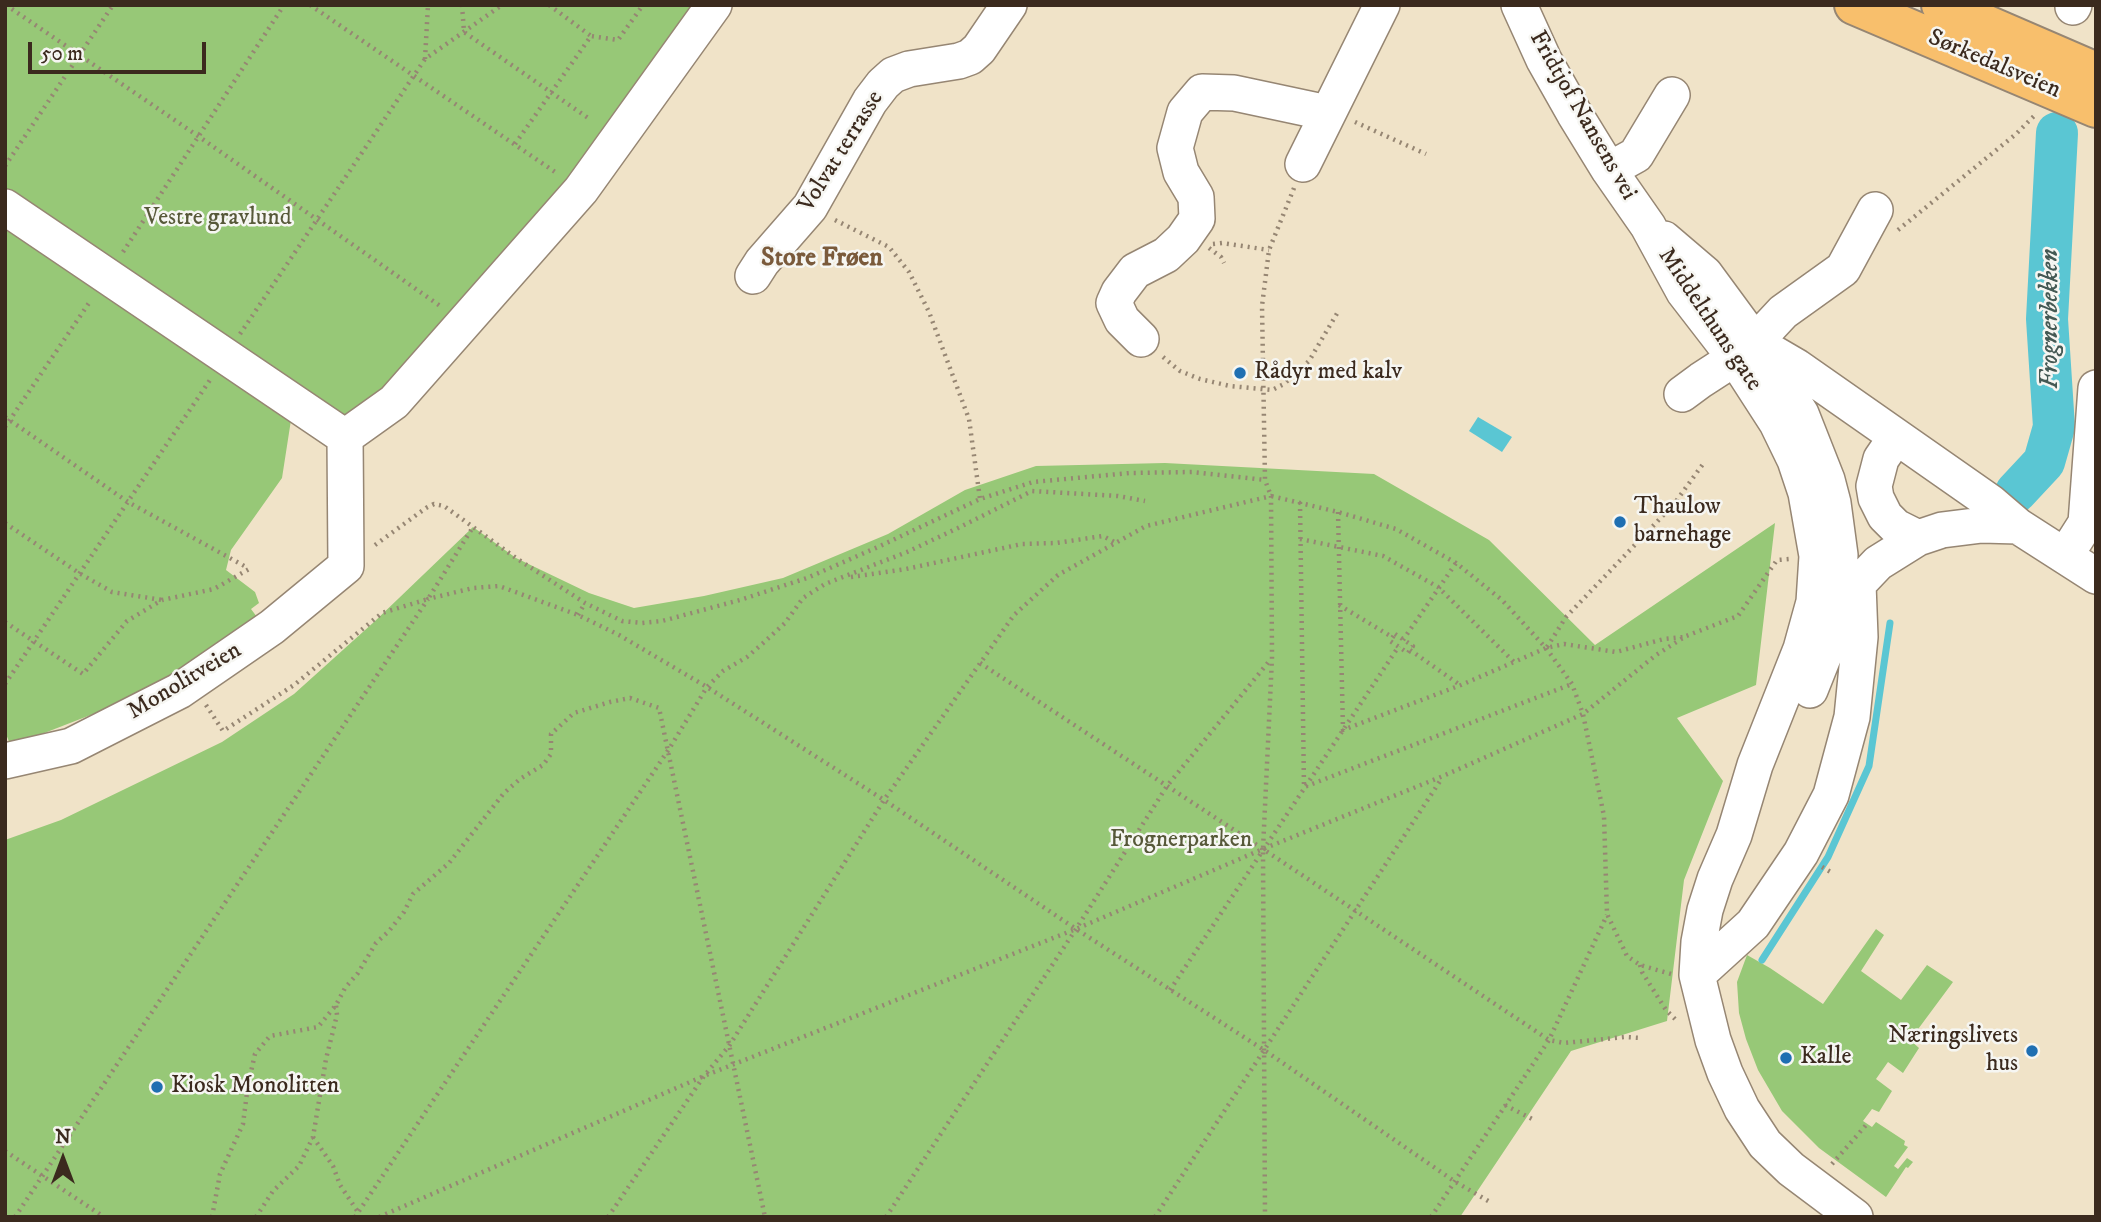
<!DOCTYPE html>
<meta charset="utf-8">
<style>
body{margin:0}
#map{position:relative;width:2101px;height:1222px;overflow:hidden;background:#f0e3c8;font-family:"IM FELL DW Pica",serif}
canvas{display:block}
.frame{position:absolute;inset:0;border:7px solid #3b2a1e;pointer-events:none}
.north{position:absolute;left:28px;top:1124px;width:70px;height:70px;-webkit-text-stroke:5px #f6f6f2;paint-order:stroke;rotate:0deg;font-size:19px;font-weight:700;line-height:28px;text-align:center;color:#3b2a1e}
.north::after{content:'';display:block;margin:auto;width:24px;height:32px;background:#3b2a1e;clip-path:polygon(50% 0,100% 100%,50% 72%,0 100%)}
.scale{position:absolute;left:28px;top:42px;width:178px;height:32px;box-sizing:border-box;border:4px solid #3b2a1e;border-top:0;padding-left:9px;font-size:21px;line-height:24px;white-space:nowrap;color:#3b2a1e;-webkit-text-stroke:5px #f6f6f2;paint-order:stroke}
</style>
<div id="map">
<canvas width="2101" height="1222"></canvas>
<div class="frame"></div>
<div class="north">N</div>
<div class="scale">50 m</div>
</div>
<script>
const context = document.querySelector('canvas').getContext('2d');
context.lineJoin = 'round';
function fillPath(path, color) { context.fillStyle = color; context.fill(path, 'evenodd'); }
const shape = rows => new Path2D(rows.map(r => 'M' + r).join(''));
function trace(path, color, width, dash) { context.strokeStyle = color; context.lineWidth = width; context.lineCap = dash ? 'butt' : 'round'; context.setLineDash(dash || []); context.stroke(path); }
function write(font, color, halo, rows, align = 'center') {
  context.font = font + ' "IM FELL DW Pica",serif'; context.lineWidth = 5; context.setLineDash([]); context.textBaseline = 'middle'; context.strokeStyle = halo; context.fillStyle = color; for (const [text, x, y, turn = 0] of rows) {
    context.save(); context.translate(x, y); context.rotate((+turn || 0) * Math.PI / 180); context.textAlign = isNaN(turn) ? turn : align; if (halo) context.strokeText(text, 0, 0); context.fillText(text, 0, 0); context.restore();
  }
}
const green = shape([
 [5,5,731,5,345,437,291,420,282,478,231,550,226,570,255,592,259,603,251,609,260,621,165,686,11,746,5,732],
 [1165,463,1374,474,1489,540,1595,645,1775,523,1756,685,1677,718,1723,781,1684,880,1667,1021,1571,1051,1460,1217,5,1217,5,840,61,820,222,742,294,694,374,622,473,527,516,558,589,593,634,608,704,596,783,578,888,534,965,490,1036,466],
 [1876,929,1884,935,1861,971,1901,1000,1927,965,1953,982,1910,1040,1919,1048,1903,1073,1888,1062,1876,1079,1892,1091,1879,1112,1872,1109,1863,1121,1872,1127,1876,1122,1905,1141,1904,1145,1908,1147,1894,1166,1898,1169,1907,1158,1913,1162,1908,1168,1906,1167,1886,1197,1819,1148,1782,1111,1758,1070,1746,1039,1739,1013,1737,982,1747,955,1770,968,1823,1004]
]);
const water = shape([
 [1478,417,1512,437,1502,452,1469,431]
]);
const stream = shape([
 [1762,960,1828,857,1869,766,1890,623]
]);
const river = shape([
 [2016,492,2044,462,2054,427,2047,319,2057,133]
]);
const path = shape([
 [6,5,198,136,443,308],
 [310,5,558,174],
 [462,5,464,32,591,120],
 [549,5,591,36],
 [425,59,428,5],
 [1355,122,1426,154],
 [515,144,591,36,618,40,643,5],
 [5,166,113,5],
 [1294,188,1269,250,1262,306,1265,480,1271,496,1338,512,1396,529,1456,563,1502,600,1546,648,1572,684,1583,714,1604,816,1607,914,1627,956,1640,965,1671,974],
 [835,220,889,247,909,272,929,312,969,419,980,499],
 [1898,230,2016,134,2034,116],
 [1213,244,1222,243,1269,250],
 [1209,248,1221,257,1224,263],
 [123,252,284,5],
 [240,334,425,59,502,5],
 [1163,357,1180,371,1200,379,1230,386,1272,390,1284,384,1309,361,1339,310],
 [5,417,128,502,248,568],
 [5,427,91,300],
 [1300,502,1304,787,1572,684],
 [1338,512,1343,730,1461,685,1514,662],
 [5,523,79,573,112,592,162,600],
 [1300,539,1383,556,1438,587,1514,662,1546,648,1564,644,1616,652,1664,639,1684,637],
 [375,545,426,508,434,504,444,506,516,558,585,603,622,621,642,623,662,621,740,600,807,578,878,547,980,499,1033,482,1130,473,1192,472,1265,480],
 [851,577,906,569,1022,544,1056,543,1103,536,1116,543],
 [1339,605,1392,637],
 [578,615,585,603],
 [5,622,83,674,127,621,162,600,214,589,249,569],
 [1395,634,1413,646,1408,653,1390,641,1395,634],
 [1403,640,1456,563],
 [1547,647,1566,617,1674,504,1703,464],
 [1410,650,1460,685],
 [980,663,1263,849,1549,1040,1564,1043,1625,1037,1641,1038],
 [5,684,210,380],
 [206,705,223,731,294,685,382,613,428,599,473,527],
 [1822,867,1834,874],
 [1640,965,1642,972,1666,1010,1675,1019],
 [1170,990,1399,646],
 [1505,1105,1534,1120],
 [313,1137,333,1166,340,1185,358,1212],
 [5,1151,104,1217],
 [1832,1164,1867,1124],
 [15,1217,428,599,473,588,499,586,578,615,619,635,707,687,884,800,1076,929,1264,1050,1454,1181,1490,1202],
 [212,1217,220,1174,243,1124,248,1085,255,1054,270,1036,318,1027,336,1005,345,988,358,973,376,943,389,931,404,912,413,894,449,863,504,793,520,779,543,765,551,754,551,734,574,713,610,702,630,698,659,708,765,1217],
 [256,1217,273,1191,299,1166,313,1137,326,1059,337,1015,336,1005],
 [355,1217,669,749,707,687,723,671,747,657,761,645,785,623,803,598,825,584,907,552,958,528,1032,491,1118,496,1145,501],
 [379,1217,704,1076,1076,929,1263,849,1443,776,1583,714,1656,655,1686,636,1738,616,1777,560,1790,559],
 [608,1217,704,1076,729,1046,884,800,1014,615,1058,575,1146,526,1271,496,1272,658,1263,849,1265,1217],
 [886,1217,1076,929,1167,786,1271,659],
 [1155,1217,1442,778],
 [1431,1217,1549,1040,1607,915]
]);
const minor = shape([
 [1519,5,1544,60,1574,113,1609,170,1648,226,1684,292,1735,358,1777,423,1795,460,1806,493,1817,556,1814,602,1801,649,1755,765,1734,835,1715,879,1705,910,1699,942,1697,975,1713,1040,1725,1073,1742,1109,1765,1144,1791,1169,1855,1217],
 [2073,7,2074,5],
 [1303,164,1382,5],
 [1609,170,1636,155,1672,95],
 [5,207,345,437],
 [1664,239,1705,274,1755,342,1801,414,1827,480,1833,503,1840,555,1838,600,1828,645,1810,690],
 [753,276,762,262,810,207,870,101,883,84,893,75,909,69,959,61,970,57,979,49,1009,5],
 [1141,339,1122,320,1114,303,1119,292,1135,271,1166,255,1183,239,1197,219,1196,197,1181,172,1175,148,1185,112,1202,92,1234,93,1328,113],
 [1761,346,1797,367,1990,502,2018,526,2096,576],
 [1682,394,1701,380,1735,358,1755,342,1783,312,1843,269,1875,210],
 [345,437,394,402,581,190,714,5],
 [1896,437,1881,459,1874,486,1876,498,1885,516,1896,527,1918,538],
 [2065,556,2086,523,2096,388],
 [1841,598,1858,584,1878,563,1918,538,1942,530,1982,525,2018,526],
 [5,761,71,746,179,691,272,627,346,566,345,437],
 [1697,975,1753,924,1801,853,1831,795,1852,717,1860,637,1858,584]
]);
const major = shape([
 [1854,5,2096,108],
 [1941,5,2096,72]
]);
const markers = [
 [1240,373,7,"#1f6fb2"],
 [1620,522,7,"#1f6fb2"],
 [2032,1051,7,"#1f6fb2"],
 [1786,1058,7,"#1f6fb2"],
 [157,1087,7,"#1f6fb2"]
];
const streetNames = [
 ["Sørkedalsveien",1994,65,23],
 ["Fridtjof Nansens vei",1582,116,60],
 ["Volvat terrasse",842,152,-58],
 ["Middelthuns gate",1709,320,56],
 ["Monolitveien",185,682,-31]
];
const parkNames = [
 ["Vestre gravlund",218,219],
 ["Frognerparken",1181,841]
];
const poiNames = [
 ["Rådyr med kalv",1254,373],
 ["Thaulow",1634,508],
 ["barnehage",1634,536],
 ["Næringslivets",2018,1037,"right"],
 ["hus",2018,1065,"right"],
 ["Kalle",1800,1058],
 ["Kiosk Monolitten",171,1087]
];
const neighbourhoodNames = [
 ["Store Frøen",822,260]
];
const waterNames = [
 ["Frognerbekken",2052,319,-90]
];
fillPath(green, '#97c877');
fillPath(water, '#5ac6d3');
trace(stream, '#5ac6d3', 7);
trace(river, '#5ac6d3', 42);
trace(minor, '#968673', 38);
trace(major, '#968673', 42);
trace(path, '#968673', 4.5, [2, 5]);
trace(minor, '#fff', 35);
trace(major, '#f8bf6c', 38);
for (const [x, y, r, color] of markers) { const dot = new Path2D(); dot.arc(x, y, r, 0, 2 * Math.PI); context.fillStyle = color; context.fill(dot); trace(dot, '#f6f6f2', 2.5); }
write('24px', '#3b2a1e', '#f6f6f2', streetNames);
write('24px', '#575939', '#f6f6f2', parkNames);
write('24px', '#3b2a1e', '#f6f6f2', poiNames, 'left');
write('bold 26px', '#7a5a3b', '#f6f6f2', neighbourhoodNames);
write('italic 26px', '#445954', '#f6f6f2', waterNames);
</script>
